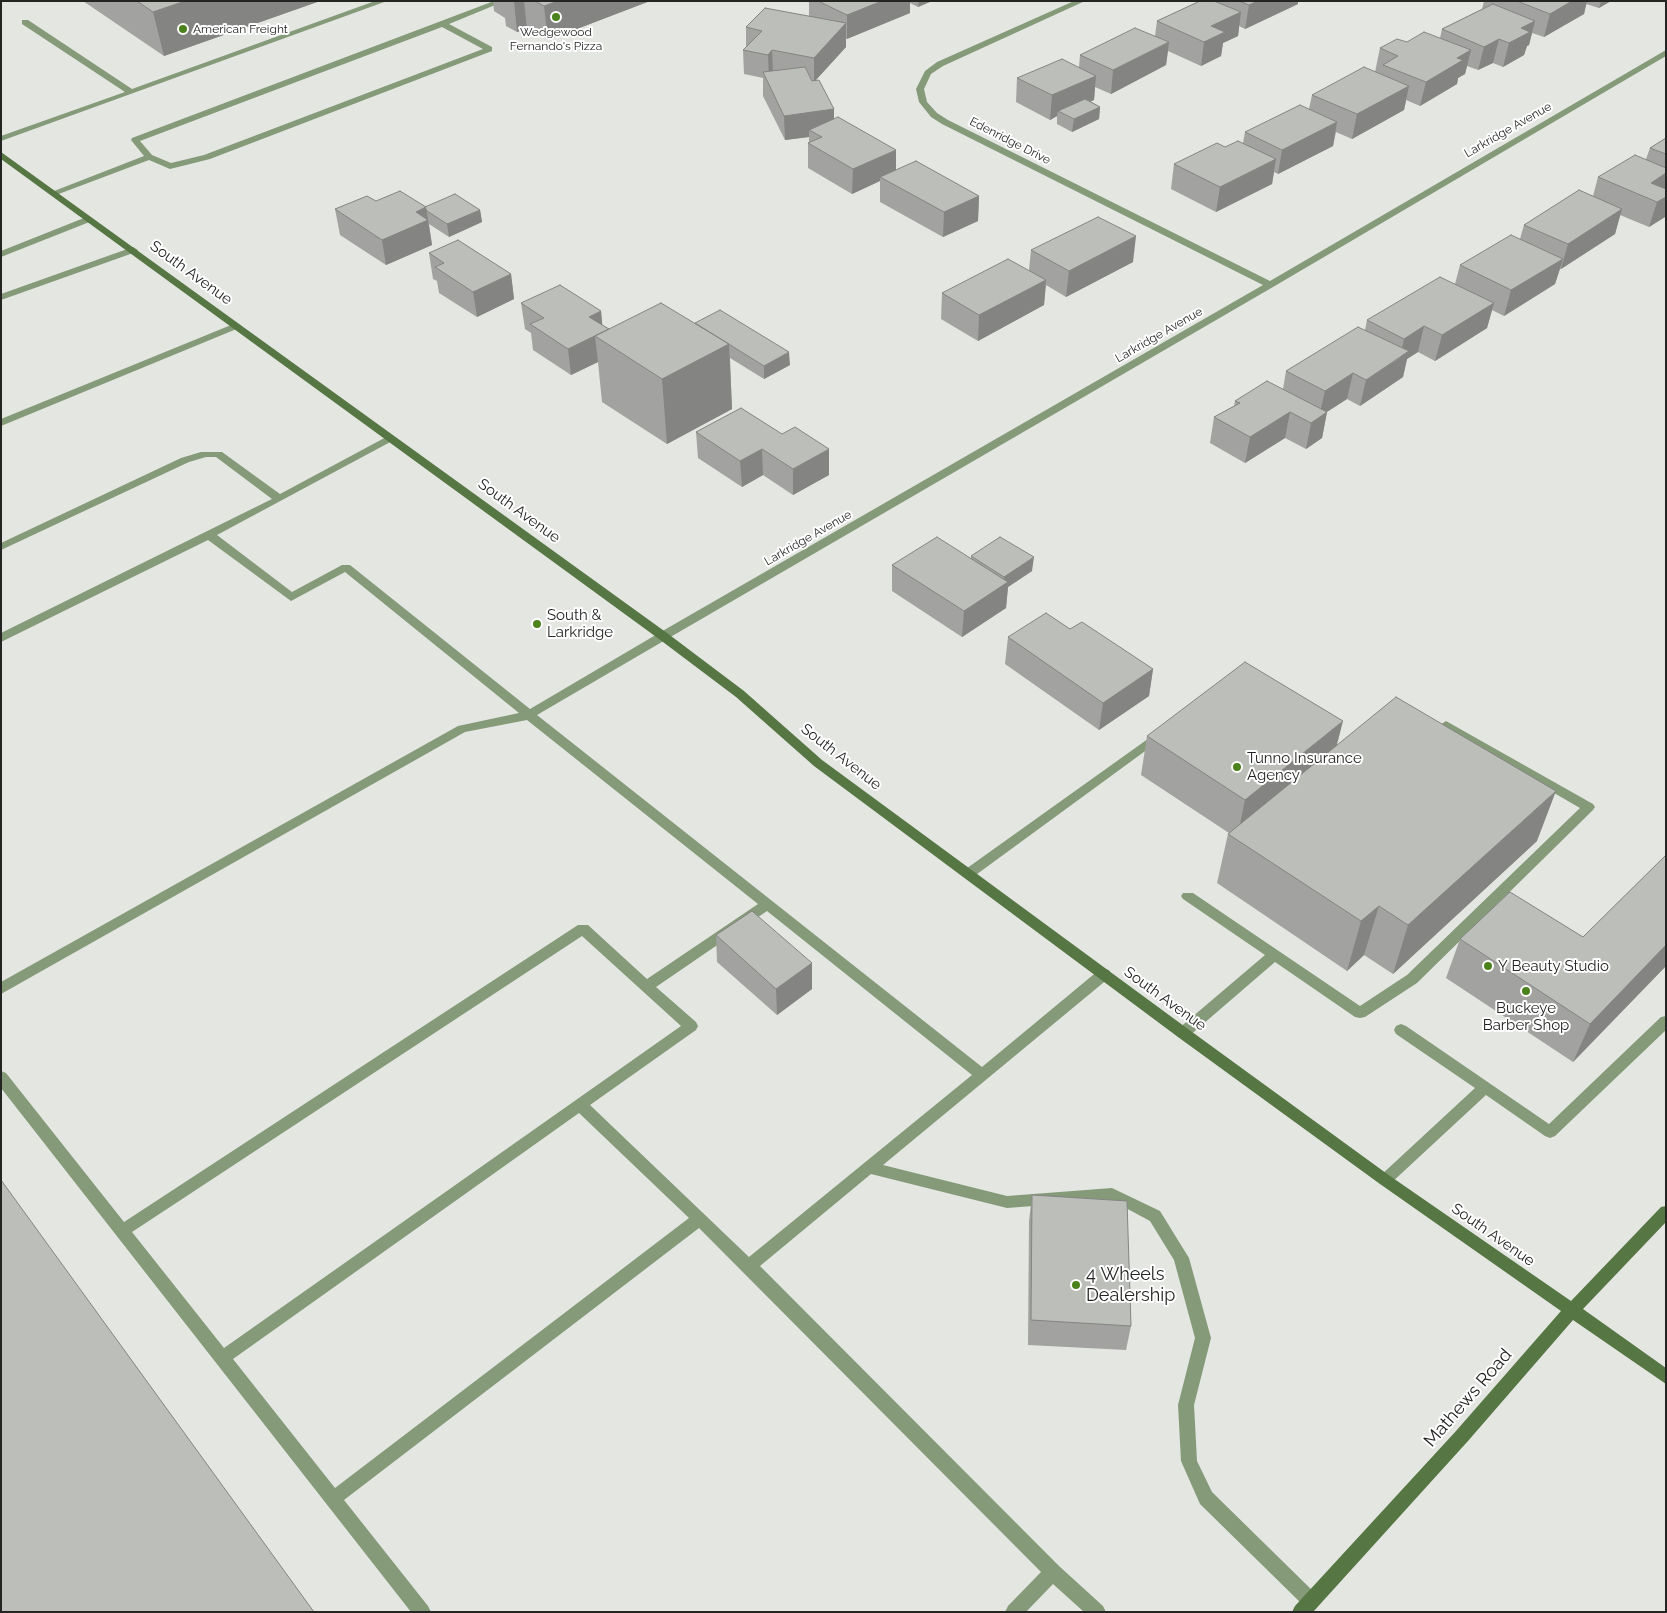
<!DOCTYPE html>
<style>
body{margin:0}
#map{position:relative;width:1667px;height:1613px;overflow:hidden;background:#e4e6e2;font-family:Raleway,sans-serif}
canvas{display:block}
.frame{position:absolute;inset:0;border:2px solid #242523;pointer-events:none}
</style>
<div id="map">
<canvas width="1667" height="1613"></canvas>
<div class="frame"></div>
</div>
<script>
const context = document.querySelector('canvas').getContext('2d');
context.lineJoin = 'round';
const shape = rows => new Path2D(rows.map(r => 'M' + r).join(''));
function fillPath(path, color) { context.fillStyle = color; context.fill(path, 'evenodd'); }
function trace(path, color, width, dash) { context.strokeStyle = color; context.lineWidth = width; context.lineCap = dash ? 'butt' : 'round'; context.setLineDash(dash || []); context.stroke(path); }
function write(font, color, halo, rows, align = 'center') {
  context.font = font + ' Raleway,sans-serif'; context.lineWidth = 4; context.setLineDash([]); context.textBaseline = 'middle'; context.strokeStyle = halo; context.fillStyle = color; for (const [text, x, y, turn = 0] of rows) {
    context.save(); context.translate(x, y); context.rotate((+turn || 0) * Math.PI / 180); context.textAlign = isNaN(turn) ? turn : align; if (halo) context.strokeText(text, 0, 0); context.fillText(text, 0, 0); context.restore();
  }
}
const lane = shape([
 [375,1,387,1,1,141,1,136,125,92,22,24,22,20,28,20,132,89,375,1],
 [494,1,505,1,449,24,492,47,492,51,210,159,170,169,149,160,56,195,53,196,49,193,144,156,131,140,132,138,494,1],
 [442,27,483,49,204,155,171,163,152,155,140,141,442,27],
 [89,216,93,219,92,221,1,257,1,251,89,216],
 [133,247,138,250,136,252,1,300,1,294,133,247],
 [236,323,241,326,239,328,1,426,1,419,236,323],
 [390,435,395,438,394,440,217,535,292,592,342,565,350,565,530,709,659,633,667,633,669,636,667,639,537,715,982,1067,1099,970,1104,969,1109,970,1111,974,1109,978,883,1165,1007,1196,1112,1188,1160,1211,1189,1258,1211,1338,1194,1405,1197,1461,1212,1492,1317,1595,1320,1601,1317,1607,1311,1610,1305,1607,1200,1504,1181,1461,1178,1405,1195,1338,1174,1260,1150,1221,1111,1200,1007,1208,871,1174,760,1266,1059,1566,1103,1606,1106,1612,1084,1612,1053,1584,1026,1612,1005,1612,1008,1606,1041,1572,699,1228,344,1500,428,1606,431,1612,411,1612,1,1088,1,1071,6,1073,124,1222,578,925,588,925,647,979,758,904,527,720,465,732,1,994,1,982,458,726,519,713,345,572,291,601,208,540,1,642,1,633,272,499,216,457,206,457,189,462,1,550,1,543,181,458,201,452,222,452,280,494,390,435],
 [767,911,972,1075,749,1257,590,1105,696,1030,698,1026,696,1022,656,987,767,911],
 [582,936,681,1026,224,1348,132,1232,582,936],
 [579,1113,689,1218,335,1488,233,1359,579,1113],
 [1446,721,1593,804,1595,807,1593,810,1417,983,1365,1017,1360,1018,1355,1017,1275,962,1188,1037,1183,1039,1178,1037,1176,1033,1178,1029,1265,955,1183,899,1181,896,1183,893,1193,893,1360,1006,1407,975,1580,808,1442,728,1440,725,1446,721],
 [1159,731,1165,735,1163,738,973,877,963,877,962,874,963,871,1159,731],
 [1666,1016,1666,1030,1555,1136,1550,1138,1545,1136,1486,1095,1390,1184,1385,1186,1380,1184,1378,1180,1380,1176,1475,1088,1396,1034,1394,1030,1396,1026,1401,1024,1406,1026,1549,1124,1661,1017,1666,1016]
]);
const street = shape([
 [1074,1,1085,1,943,66,931,74,924,89,927,102,937,113,948,120,1270,281,1666,50,1666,56,1273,287,667,639,659,639,657,636,659,633,1263,285,942,124,931,117,919,102,916,89,925,71,937,62,1074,1]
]);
const secondary = shape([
 [1,152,667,633,744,691,822,760,1188,1029,1390,1176,1571,1301,1661,1207,1666,1206,1666,1222,1583,1309,1666,1368,1666,1384,1573,1320,1468,1441,1313,1612,1292,1612,1295,1606,1456,1431,1561,1311,1380,1184,1178,1037,814,766,736,697,659,639,1,159,1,152]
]);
const wall = shape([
 [83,1,320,1,164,56],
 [493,1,650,1,548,40,527,29,517,32,506,26,505,18,494,11],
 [809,1,932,1,918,7,910,3,910,13,846,39,846,47,816,80,834,109,834,119,896,170,979,196,978,221,943,237,880,202,880,181,852,194,808,168,808,143,809,142,809,137,785,140,763,96,763,78,744,74,743,50,746,47,746,27,809,16],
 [1200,1,1298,1,1298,4,1245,29,1239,26,1238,36,1223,43,1221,56,1201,66,1168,51,1166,65,1111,94,1095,87,1094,100,1090,101,1100,107,1099,119,1072,132,1057,124,1057,116,1050,120,1016,102,1017,78,1079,67,1080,55,1155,36,1157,21],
 [1484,1,1611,1,1599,8,1586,4,1584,14,1544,37,1532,33,1529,45,1527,46,1524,55,1503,67,1493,63,1478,70,1467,66,1465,74,1458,78,1457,84,1420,106,1406,100,1404,110,1352,139,1336,132,1333,146,1278,174,1274,172,1272,184,1216,212,1171,189,1174,164,1225,147,1243,143,1245,132,1309,109,1312,95,1375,72,1380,48,1407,42,1440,38,1442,29,1482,9],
 [1666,138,1665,217,1649,227,1620,215,1615,234,1561,269,1560,269,1555,284,1504,316,1492,310,1487,328,1435,361,1418,352,1407,359,1403,377,1360,406,1347,399,1327,412,1322,438,1306,449,1285,438,1245,463,1210,443,1214,417,1234,406,1235,401,1283,389,1286,371,1365,330,1367,320,1455,284,1460,265,1520,239,1524,225,1593,196,1598,177,1646,159,1650,148],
 [376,201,425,207,480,210,482,222,449,237,429,224,432,245,386,265,340,235,335,209],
 [1031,250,1133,262,1066,297,1046,285,1044,305,978,341,941,319,942,293,1029,270],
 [429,253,511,274,514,299,477,317,439,293,437,281,433,279],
 [521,303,601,311,602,325,609,329,695,323,790,365,764,379,730,358,732,409,667,444,602,402,598,362,571,375,533,350,531,333,525,329],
 [741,408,829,475,793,495,763,475,742,487,698,458,696,432],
 [971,556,1032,571,1008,587,1006,608,962,637,892,591,892,565,971,558],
 [1008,637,1153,669,1149,696,1099,730,1005,664],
 [1147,736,1337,745,1537,841,1393,974,1364,955,1347,971,1217,883,1228,834,1229,833,1141,775],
 [1666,855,1666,966,1573,1062,1446,978,1460,939,1583,937],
 [716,935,812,963,812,989,777,1015,717,962],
 [1032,1195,1131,1326,1126,1350,1028,1345,1029,1221]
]);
const shadedWall = shape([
 [185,1,320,1,164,56,153,12],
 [514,1,524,1,527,29,517,32],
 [558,1,650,1,548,40,544,6],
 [882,1,910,1,910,13,847,39,847,15],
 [919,1,932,1,918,7],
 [1258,1,1298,1,1298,4,1245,29,1249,5],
 [1572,1,1587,1,1584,14,1544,37,1550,14],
 [1601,1,1611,1,1599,8],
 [1241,12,1238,36,1223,43,1221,56,1201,66,1204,42,1211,26],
 [1535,21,1529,45,1527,46,1524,55,1503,67,1509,43,1521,28],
 [846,23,846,47,814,82,814,58],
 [1499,39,1493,63,1478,70,1484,47],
 [1169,42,1166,65,1111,94,1113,70],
 [772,50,773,74,769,79,768,55],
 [1471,50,1465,74,1458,78,1457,84,1420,106,1426,82,1457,58],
 [1096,76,1094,100,1063,114,1058,111,1057,116,1050,120,1052,95],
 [1409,86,1404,110,1352,139,1357,114],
 [1100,107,1099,119,1072,132,1074,119],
 [834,109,834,134,809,130,809,137,785,140,784,116],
 [1337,122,1333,146,1278,174,1282,150],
 [896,150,896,175,880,177,880,181,852,194,853,169],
 [1276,159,1272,184,1216,212,1220,187],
 [1666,173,1666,188,1663,195,1651,183],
 [979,196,978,221,943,237,944,212],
 [1666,197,1665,217,1649,227,1657,202],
 [426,207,432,245,386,265,382,240,416,212],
 [1622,209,1615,234,1561,269,1568,244],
 [480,210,482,222,449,237,447,224],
 [1136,236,1133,262,1066,297,1069,271],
 [1563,259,1555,284,1504,316,1511,290],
 [511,274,514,299,477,317,473,292],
 [1046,280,1044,305,978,341,979,315],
 [1494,303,1487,328,1435,361,1442,335],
 [601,311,603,332,595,336,598,362,571,375,568,349,589,317],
 [1424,326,1418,352,1407,359,1403,377,1360,406,1366,380,1400,358,1404,339],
 [729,344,732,409,667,444,662,379],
 [789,352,790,365,764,379,764,366],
 [1353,373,1347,399,1319,417,1325,391],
 [1290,412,1285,438,1245,463,1250,437],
 [1327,412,1322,438,1306,449,1311,423],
 [762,449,763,475,742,487,740,461],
 [829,449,829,475,793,495,793,469],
 [1034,557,1032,571,1008,587,1006,608,962,637,964,611,1003,585,1004,577],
 [1153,669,1149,696,1099,730,1103,703],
 [1343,721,1333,760,1237,838,1245,800],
 [1556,791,1537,841,1393,974,1408,925],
 [1379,906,1364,955,1347,971,1361,921],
 [1666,945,1666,966,1573,1062,1590,1024],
 [812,963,812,989,777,1015,776,989]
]);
const building = shape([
 [137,1,185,1,153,12,137,1],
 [535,1,558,1,544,6,535,1],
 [818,1,882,1,847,15,818,1],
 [1200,1,1214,1,1241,12,1211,26,1225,32,1204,42,1157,21,1200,1],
 [1239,1,1258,1,1249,5,1239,1],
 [1517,1,1572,1,1550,14,1517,1],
 [1493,4,1535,21,1521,28,1530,32,1509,43,1499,39,1484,47,1442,29,1493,4],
 [765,8,846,23,814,58,772,50,768,55,743,50,762,31,746,27,765,8],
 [1135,28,1169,42,1113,70,1080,55,1135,28],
 [1424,32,1471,50,1457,58,1463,60,1426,82,1383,65,1398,56,1380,48,1397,39,1407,42,1424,32],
 [1062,59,1096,76,1052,95,1017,78,1062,59],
 [805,67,812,81,819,80,834,109,784,116,763,72,805,67],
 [1364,67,1409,86,1357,114,1312,95,1364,67],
 [1085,99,1100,107,1074,119,1058,111,1085,99],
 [1300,105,1337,122,1282,150,1245,132,1300,105],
 [838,117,896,150,853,169,808,143,822,137,809,130,838,117],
 [1666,138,1666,154,1650,148,1666,138],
 [1238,141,1276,159,1220,187,1174,164,1217,143,1225,147,1238,141],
 [1635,155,1666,168,1666,173,1651,183,1666,189,1666,197,1657,202,1598,177,1635,155],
 [916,161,979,196,944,212,880,177,916,161],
 [1579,190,1622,209,1568,244,1524,225,1579,190],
 [400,191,426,207,416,212,428,220,382,240,335,209,367,196,376,201,400,191],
 [455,194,480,210,447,224,427,211,425,207,455,194],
 [1098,217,1136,236,1069,271,1031,250,1098,217],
 [1511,235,1563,259,1511,290,1460,265,1511,235],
 [458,240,511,274,473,292,435,267,444,263,429,253,458,240],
 [1008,259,1046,280,979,315,942,293,1008,259],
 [1440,277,1494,303,1442,335,1424,326,1404,339,1367,320,1440,277],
 [560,285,601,311,589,317,609,329,568,349,530,324,544,318,521,303,560,285],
 [661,303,729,344,662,379,595,336,661,303],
 [720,310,789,352,764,366,695,323,720,310],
 [1358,327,1409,351,1366,380,1353,373,1325,391,1286,371,1358,327],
 [1267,381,1327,412,1311,423,1290,412,1250,437,1214,417,1240,403,1235,401,1267,381],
 [741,408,782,434,795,427,829,449,793,469,762,449,740,461,696,432,741,408],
 [937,537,1008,582,964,611,892,565,937,537],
 [1000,537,1034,557,1004,577,971,556,1000,537],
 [1046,613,1070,629,1082,622,1153,669,1103,703,1008,637,1046,613],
 [1245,662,1343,721,1245,800,1147,736,1245,662],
 [1396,697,1556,791,1408,925,1379,906,1361,921,1228,834,1396,697],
 [1666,855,1666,945,1590,1024,1460,939,1510,892,1583,937,1666,855],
 [752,911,812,963,776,989,716,935,752,911],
 [1,1180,314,1612,1,1612,1,1180],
 [1032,1195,1127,1201,1131,1326,1031,1320,1032,1195]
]);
const markers = [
 [556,17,5,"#4b821b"],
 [183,29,5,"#4b821b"],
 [537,624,5,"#4b821b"],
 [1237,767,5,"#4b821b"],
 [1488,966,5,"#4b821b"],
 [1526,991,5,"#4b821b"],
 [1076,1285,5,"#4b821b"]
];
const farPoinames = [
 ["American Freight",193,29],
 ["Wedgewood",556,32,"center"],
 ["Fernando's Pizza",556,46,"center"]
];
const farStreetnames = [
 ["Larkridge Avenue",1508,130,-30],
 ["Edenridge Drive",1010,141,27],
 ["Larkridge Avenue",1159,335,-30],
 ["Larkridge Avenue",808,538,-30]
];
const streetNames = [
 ["South Avenue",191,273,36],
 ["South Avenue",519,511,36],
 ["South Avenue",841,757,38],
 ["South Avenue",1165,999,36],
 ["South Avenue",1493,1235,35]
];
const poiNames = [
 ["South &",547,615],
 ["Larkridge",547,632],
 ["Tunno Insurance",1247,758],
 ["Agency",1247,775],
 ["Y Beauty Studio",1498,966],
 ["Buckeye",1526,1008,"center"],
 ["Barber Shop",1526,1025,"center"]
];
const nearPoinames = [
 ["4 Wheels",1086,1275],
 ["Dealership",1086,1296]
];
const nearStreetnames = [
 ["Mathews Road",1468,1398,-49]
];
fillPath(lane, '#859a78');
fillPath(street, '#859a78');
fillPath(secondary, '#567643');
fillPath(wall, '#a2a3a0');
fillPath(shadedWall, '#848582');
fillPath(building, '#bcbeba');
trace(building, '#848582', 1);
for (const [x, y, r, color] of markers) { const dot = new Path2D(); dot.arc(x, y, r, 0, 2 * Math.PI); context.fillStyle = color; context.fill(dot); trace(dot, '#fff', 2); }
write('12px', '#242523', '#fff', farPoinames, 'left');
write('12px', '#242523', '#fff', farStreetnames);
write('15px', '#242523', '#fff', streetNames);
write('15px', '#242523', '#fff', poiNames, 'left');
write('18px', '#242523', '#fff', nearPoinames, 'left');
write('18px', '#242523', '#fff', nearStreetnames);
</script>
